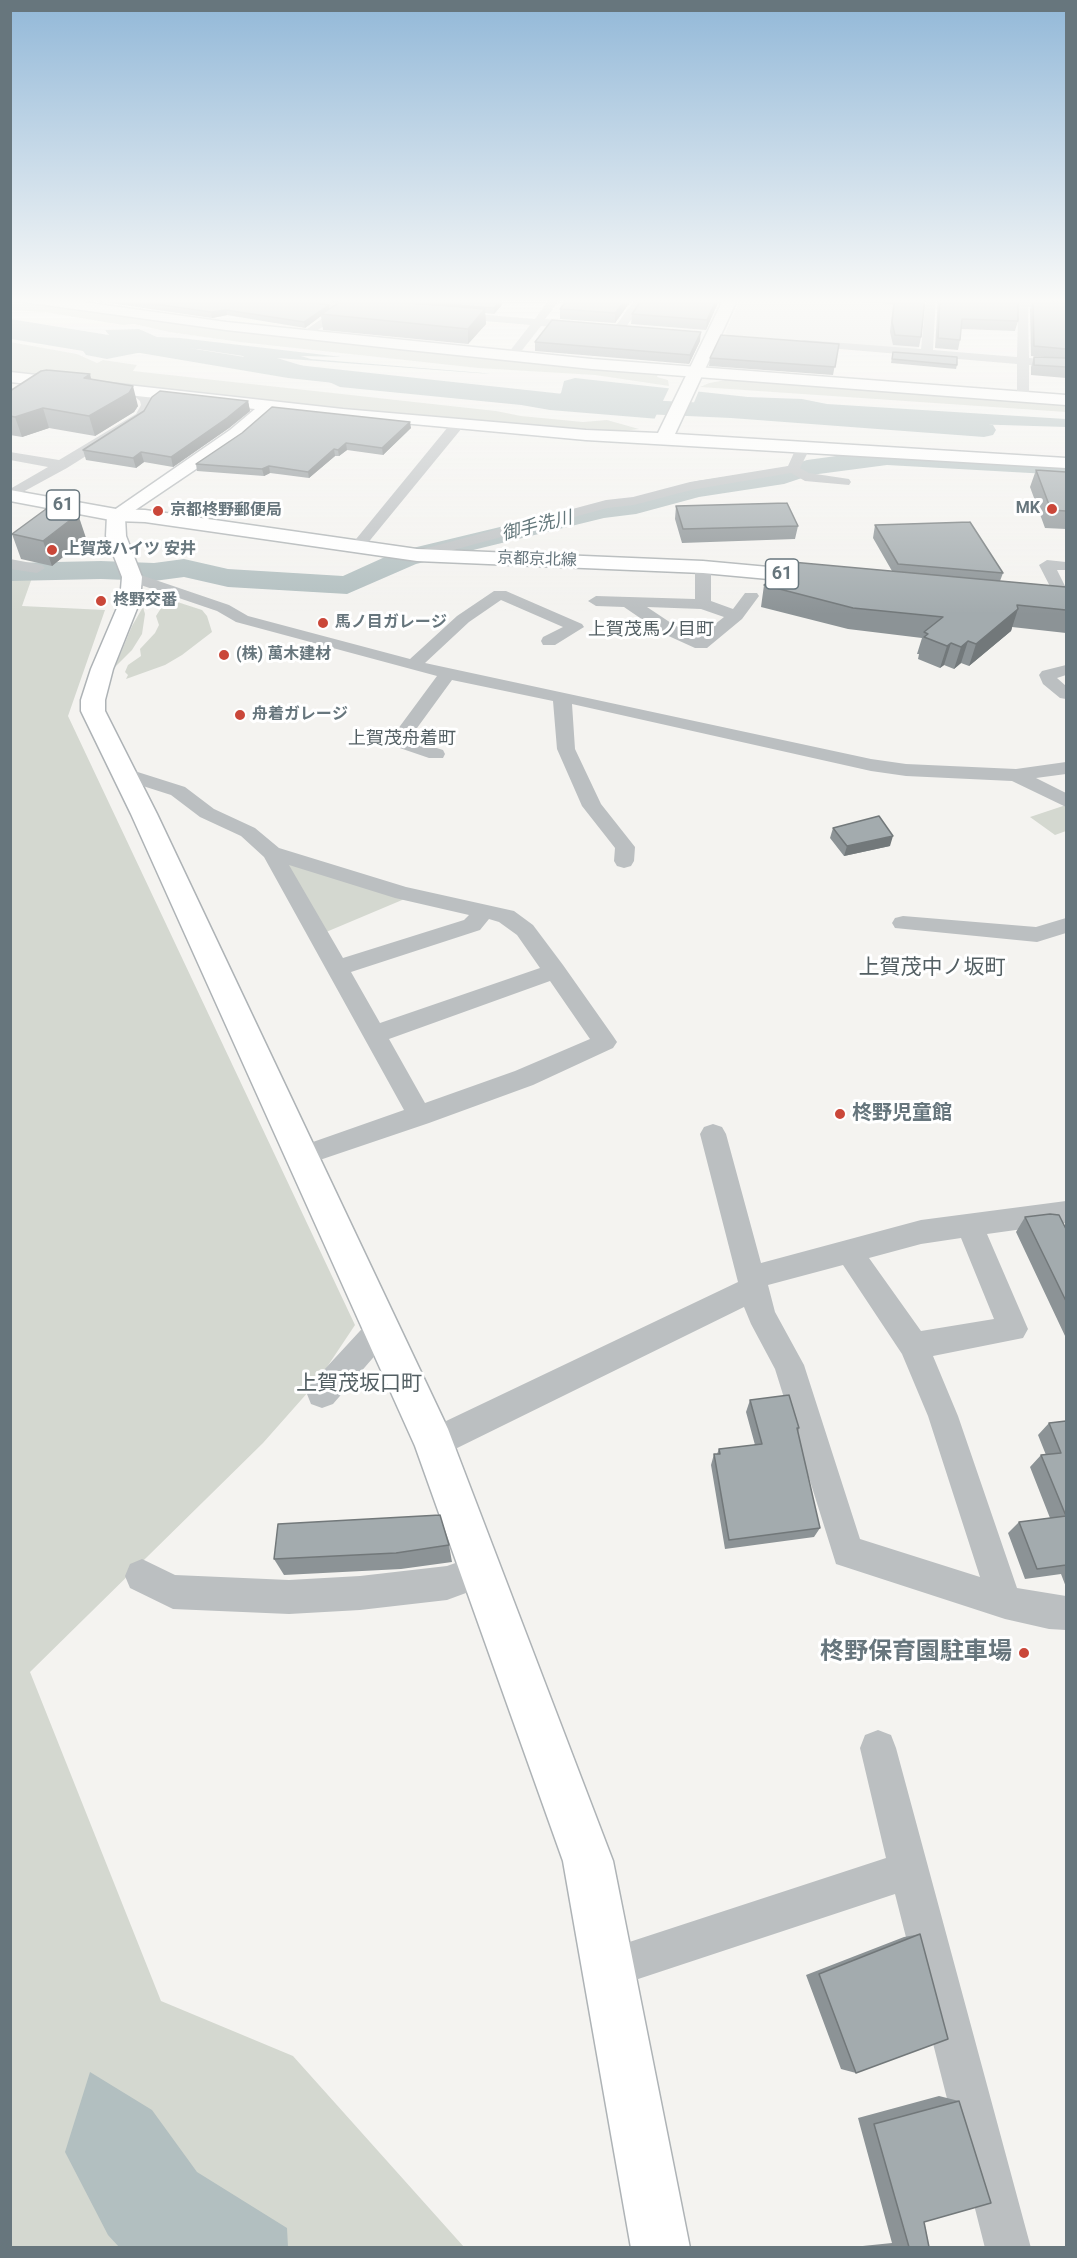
<!DOCTYPE html>
<meta charset="utf-8">
<style>
body{margin:0}
#map{position:relative;width:1077px;height:2258px;overflow:hidden;background:#f4f3f0;font-family:Roboto,sans-serif}
canvas{display:block}
.frame{position:absolute;inset:0;border:12px solid #67767d;pointer-events:none}
</style>
<div id="map">
<canvas width="1077" height="2258"></canvas>
<div class="frame"></div>
</div>
<script>
const context = document.querySelector('canvas').getContext('2d');
context.lineJoin = 'round';
function fillPath(path, color) { context.fillStyle = color; context.fill(path, 'evenodd'); }
const shape = rows => new Path2D(rows.map(r => 'M' + r).join(''));
function trace(path, color, width, dash) { context.strokeStyle = color; context.lineWidth = width; context.lineCap = dash ? 'butt' : 'round'; context.setLineDash(dash || []); context.stroke(path); }
function write(font, color, halo, rows, align = 'center') {
  context.font = font + ' Roboto,"Noto Sans JP",sans-serif'; context.lineWidth = 6; context.setLineDash([]); context.textBaseline = 'middle'; context.strokeStyle = halo; context.fillStyle = color; for (const [text, x, y, turn = 0] of rows) {
    context.save(); context.translate(x, y); context.rotate((+turn || 0) * Math.PI / 180); context.textAlign = isNaN(turn) ? turn : align; if (halo) context.strokeText(text, 0, 0); context.fillText(text, 0, 0); context.restore();
  }
}
const built = shape([
 [741,298,924,298,919,348,913,350,729,335,725,333]
]);
const green = shape([
 [10,299,150,320,379,347,658,374,657,377,668,380,669,386,595,375,478,368,240,342,169,332,134,324,123,325,45,312,11,310],
 [10,342,77,354,97,363,103,360,137,365,133,371,496,411,521,416,583,422,607,420,639,429,616,432,481,424,60,380,11,371],
 [737,378,1066,403,1066,412,700,387,709,383],
 [33,575,22,606,105,610,68,716,355,1325,317,1382,263,1443,30,1672,161,2001,293,2056,464,2247,11,2247,10,576],
 [159,596,202,610,207,616,212,632,182,655,165,665,126,679,128,675,125,672,128,665,141,656,140,649,155,633,159,625,156,616,163,605],
 [143,607,145,614,142,634,132,650,115,667,132,626],
 [1066,805,1066,831,1055,835,1030,817],
 [276,860,414,895,319,935]
]);
const water = shape([
 [10,323,100,336,109,335,105,330,139,329,157,337,180,338,342,357,301,356,311,359,483,373,491,374,277,358,353,381,488,397,544,400,557,396,561,393,564,381,575,378,748,397,802,399,827,404,1066,419,1066,427,936,423,904,418,723,409,687,409,659,419,550,410,521,405,340,387,316,376,253,366,243,356,197,349,163,348,107,359,86,355,83,351,11,339],
 [90,2072,152,2110,197,2172,287,2228,288,2247,119,2247,108,2235,65,2152]
]);
const pier = shape([
 [671,384,700,388,690,412,659,422,653,422]
]);
const river = shape([
 [10,319,288,364,600,398,731,404,984,423,993,425,996,430,993,435,984,437,731,418,600,412,288,378,10,331,10,319],
 [887,449,1066,459,1066,475,887,465,811,475,784,484,699,497,636,514,604,518,416,564,347,594,228,587,184,577,154,581,101,579,10,581,10,563,101,561,154,563,184,559,228,569,343,576,396,552,604,502,634,498,697,481,780,469,807,460,887,449]
]);
const street = shape([
 [271,298,303,298,345,303,350,301,374,309,369,312,349,310,304,339,298,336,300,334,337,308,276,301,271,298],
 [550,298,561,298,545,319,585,323,591,326,585,329,541,326,516,358,512,359,506,356,530,325,451,318,446,315,451,312,535,319,550,298],
 [636,298,646,298,624,330,616,330,614,328,636,298],
 [926,298,936,298,933,350,1017,357,1018,306,954,301,949,298,1018,300,1018,298,1028,298,1028,301,1066,304,1066,310,1028,307,1029,358,1066,361,1066,367,1029,365,1029,397,1023,401,1017,397,1017,364,804,346,798,343,804,340,921,349,926,298],
 [136,388,152,400,153,405,145,419,67,468,10,499,10,489,48,467,10,460,10,452,59,460,136,414,141,405,140,401,130,392,136,388],
 [457,421,462,422,463,425,462,428,362,550,352,550,349,547,352,544,452,422,457,421],
 [804,442,811,446,800,468,809,473,849,479,851,482,849,485,805,481,791,473,691,490,634,505,607,508,417,560,409,555,412,552,606,500,633,497,690,482,788,466,797,446,804,442],
 [10,559,42,565,45,568,37,573,10,569,10,559],
 [1047,560,1066,562,1066,570,1057,570,1066,588,1066,604,1059,603,1057,600,1039,565,1047,560],
 [703,562,711,567,711,601,733,609,745,593,757,593,759,596,742,619,707,648,695,648,662,633,624,607,596,606,588,601,596,596,695,599,695,567,703,562],
 [647,607,701,609,724,617,699,637,674,625,647,607],
 [132,572,229,605,248,616,410,659,457,616,494,591,506,591,582,624,584,627,555,645,543,645,541,641,543,637,563,627,501,600,469,622,425,663,871,759,906,764,1016,769,1066,762,1066,774,1036,778,1066,793,1066,807,1012,781,906,776,871,771,572,704,575,749,601,804,635,847,634,861,631,866,624,868,617,866,614,861,615,848,582,806,557,749,553,701,452,680,409,739,443,750,445,754,443,758,429,758,391,745,389,741,437,676,236,622,217,611,126,580,124,577,126,574,132,572],
 [1066,665,1066,675,1057,678,1066,686,1066,699,1060,698,1043,684,1039,675,1042,671,1066,665],
 [125,768,185,787,214,809,255,828,279,848,406,887,514,911,533,925,563,965,613,1036,617,1042,613,1048,533,1085,429,1123,302,1166,293,1163,289,1156,293,1149,404,1110,264,857,241,836,200,817,171,795,118,778,115,774,118,770,125,768],
 [289,865,395,898,469,915,464,920,343,958,289,865],
 [489,919,499,922,517,935,540,968,380,1023,351,972,480,930,489,919],
 [550,981,590,1039,515,1071,425,1103,389,1039,550,981],
 [903,916,1036,927,1066,918,1066,933,1037,942,895,928,892,923,895,918,903,916],
 [713,1124,722,1127,726,1134,761,1263,921,1220,1066,1201,1066,1223,987,1234,1028,1329,1023,1338,933,1356,958,1416,1017,1588,1066,1596,1066,1630,1049,1629,1005,1619,836,1564,775,1369,751,1324,744,1307,445,1454,434,1458,423,1454,418,1443,423,1432,738,1282,700,1134,704,1127,713,1124],
 [961,1238,994,1319,921,1331,869,1258,921,1244,961,1238],
 [843,1265,902,1354,928,1416,980,1577,860,1539,804,1365,775,1312,768,1285,843,1265],
 [381,1315,391,1319,396,1328,391,1337,333,1404,322,1408,311,1404,307,1394,311,1384,371,1319,381,1315],
 [481,1554,493,1559,498,1571,493,1583,447,1600,360,1610,289,1614,173,1609,130,1588,125,1576,130,1564,142,1559,175,1575,289,1580,360,1576,447,1566,481,1554],
 [878,1730,891,1735,896,1748,1031,2248,985,2248,895,1894,608,1989,594,1983,588,1969,594,1955,608,1949,886,1858,860,1748,865,1735,878,1730]
]);
const secondary = shape([
 [724,298,738,298,675,434,1066,458,1066,468,586,440,272,411,242,438,125,517,126,536,142,577,140,601,113,669,105,700,105,711,157,814,448,1429,613,1861,690,2248,631,2248,563,1861,415,1446,131,814,81,711,81,700,91,669,120,601,122,577,106,536,107,515,230,430,255,409,10,382,10,372,343,409,586,430,658,433,724,298]
]);
const primary = shape([
 [17,298,54,298,226,322,592,359,1066,395,1066,405,592,369,399,349,226,330,24,302,17,298],
 [10,490,116,509,145,510,417,549,703,561,823,572,830,574,833,578,830,582,823,584,703,573,417,561,145,522,116,521,10,501,10,490]
]);
const wall = shape([
 [76,298,277,298,330,309,342,302,317,298,489,298,502,305,494,314,485,313,486,324,468,344,323,330,321,316,305,328,227,315,212,318],
 [633,298,615,323,560,319,560,309],
 [720,298,706,330,631,324,632,314],
 [846,298,925,298,921,337,919,347,893,345,890,332,893,304,846,301],
 [938,298,1011,298,1018,321,1015,331,961,329,960,340,958,350,935,348],
 [1030,298,1066,298,1066,378,1031,375,1031,367,1034,357,1059,358,1031,356,1030,309,1033,300,1066,303,1066,302,1030,299],
 [700,341,689,364,535,351,535,342],
 [839,344,833,375,709,366,710,358],
 [893,352,957,365,956,369,891,363],
 [92,380,138,406,134,412,95,436,49,428,22,437,10,435,10,391],
 [248,401,250,411,229,428,173,467,144,462,136,468,86,460,83,450],
 [411,428,383,455,347,450,339,456,335,456,309,478,270,473,264,476,197,471,196,464],
 [1036,470,1066,472,1066,529,1045,528,1030,487],
 [676,506,798,526,795,539,682,543,675,519],
 [875,525,1003,573,1000,581,1066,587,1066,633,1012,627,1011,631,969,666,961,663,954,669,944,665,940,668,918,659,919,654,917,654,922,638,848,629,761,607,764,585,892,571,873,538],
 [12,534,86,538,52,566,21,559],
 [833,828,890,846,844,856,830,838],
 [1025,1217,1066,1229,1066,1338,1016,1232],
 [750,1400,799,1428,798,1432,820,1528,814,1537,725,1549,711,1465,714,1454,717,1454,719,1449,755,1445,746,1412],
 [1066,1421,1066,1587,1061,1574,1025,1579,1008,1533,1019,1522,1050,1518,1030,1467,1041,1455,1046,1455,1038,1435,1049,1423],
 [449,1545,452,1562,401,1569,284,1575,274,1559],
 [920,1934,856,2073,841,2069,806,1975,904,1937],
 [939,2096,959,2101,924,2222,929,2247,853,2247,892,2243,858,2118]
]);
const shadedWall = shape([
 [627,298,633,298,615,323,615,313],
 [717,298,720,298,706,330,707,320],
 [502,299,502,305,494,314,494,308],
 [329,305,330,310,321,314,321,316,305,328,304,322],
 [485,309,486,324,468,344,468,329],
 [226,310,227,315,212,318,211,312],
 [701,332,700,341,689,364,690,355],
 [90,374,95,394,84,378],
 [133,386,138,406,134,412,95,436,89,416],
 [248,401,250,411,229,428,173,467,171,457],
 [43,408,49,428,22,437,15,417],
 [410,422,411,428,383,455,382,448],
 [346,443,347,450,339,456,338,450],
 [334,449,335,456,309,478,308,472],
 [141,452,144,462,136,468,133,458],
 [269,466,270,473,264,476,262,469],
 [78,514,86,538,52,566,43,541],
 [1018,609,1011,631,969,666,976,644],
 [968,641,961,663,954,669,961,647],
 [951,643,944,665,940,668,947,646],
 [893,836,890,846,844,856,847,846]
]);
const building = shape([
 [112,298,277,298,329,305,304,322,226,310,211,312,112,298],
 [347,298,485,309,468,329,321,314,347,298],
 [364,298,489,298,502,299,494,308,364,298],
 [568,298,627,298,615,313,560,309,568,298],
 [643,298,717,298,707,320,632,314,643,298],
 [895,298,925,298,921,337,895,335,892,322,895,298],
 [940,298,1018,299,1018,321,962,319,960,340,938,338,940,298],
 [1033,300,1066,303,1066,349,1034,346,1033,300],
 [552,320,701,332,690,355,535,342,552,320],
 [721,335,839,344,835,367,710,358,721,335],
 [893,352,957,357,957,365,892,359,893,352],
 [1034,357,1066,358,1066,367,1034,365,1034,357],
 [47,370,90,374,84,378,133,386,129,393,89,416,43,408,15,417,10,416,10,391,41,371,47,370],
 [160,391,248,401,227,418,171,457,141,452,133,458,83,450,144,411,152,397,160,391],
 [272,407,410,422,382,448,346,443,338,450,334,449,308,472,269,466,262,469,196,464,242,433,272,407],
 [1036,470,1066,472,1066,511,1051,510,1036,470],
 [787,503,798,526,683,529,676,506,787,503],
 [46,509,78,514,43,541,12,534,46,509],
 [970,522,1003,573,898,564,875,525,970,522],
 [781,561,1066,587,1066,610,1017,605,1018,609,976,644,968,641,961,647,951,643,947,646,924,637,928,634,924,632,943,617,853,608,764,585,779,573,781,561],
 [879,816,893,836,847,846,833,828,879,816],
 [1050,1214,1059,1215,1066,1229,1066,1301,1025,1217,1050,1214],
 [789,1395,799,1428,797,1428,820,1528,729,1540,714,1454,720,1454,719,1449,762,1444,750,1400,789,1395],
 [1066,1421,1066,1565,1037,1569,1019,1522,1066,1516,1041,1455,1061,1453,1049,1423,1066,1421],
 [440,1515,449,1545,396,1553,274,1559,278,1524,440,1515],
 [920,1934,948,2039,856,2073,819,1974,920,1934],
 [959,2101,991,2203,924,2222,929,2247,909,2247,874,2124,959,2101]
]);
const markers = [
 [1052,509,6,"#ca4739"],
 [158,511,6,"#ca4739"],
 [52,550,6,"#ca4739"],
 [101,601,6,"#ca4739"],
 [323,623,6,"#ca4739"],
 [224,655,6,"#ca4739"],
 [240,715,6,"#ca4739"],
 [840,1114,6,"#ca4739"],
 [1024,1653,6,"#ca4739"]
];
const farPoinames = [
 ["MK",1040,509,"right"],
 ["京都柊野郵便局",170,511],
 ["上賀茂ハイツ 安井",64,550],
 ["柊野交番",113,601],
 ["馬ノ目ガレージ",335,623],
 ["(株) 萬木建材",236,655],
 ["舟着ガレージ",252,715]
];
const farStreetnames = [
 ["京都京北線",537,560,2]
];
const shields = [
 [63,505,33],
 [782,574,33]
];
const shieldNames = [
 ["61",63,505],
 ["61",782,574]
];
const farWaternames = [
 ["御手洗川",537,527,-14]
];
const farNeighbourhoodnames = [
 ["上賀茂馬ノ目町",651,630],
 ["上賀茂舟着町",402,739]
];
const poiNames = [
 ["柊野児童館",852,1114]
];
const neighbourhoodNames = [
 ["上賀茂中ノ坂町",932,969],
 ["上賀茂坂口町",359,1385]
];
const nearPoinames = [
 ["柊野保育園駐車場",1012,1653]
];
fillPath(built, '#e4e5e3');
fillPath(green, '#d4d8d0');
fillPath(water, '#b2bfc0');
fillPath(pier, '#f4f3f0');
fillPath(river, '#b2bfc0');
trace(secondary, '#aeb3b6', 3);
trace(primary, '#adb2b4', 3);
fillPath(street, '#bbbfc1');
fillPath(secondary, '#fff');
fillPath(primary, '#fff');
fillPath(wall, '#8c9396');
fillPath(shadedWall, '#72787a');
fillPath(building, '#a3abae');
trace(building, '#72787a', 1.5);
const sky = context.createLinearGradient(0, 0, 0, 614);
sky.addColorStop(0, '#92b8d8');
sky.addColorStop(0.49, '#fafaf8');
sky.addColorStop(1, '#fafaf800');
context.fillStyle = sky;
context.fillRect(0, 0, 1077, 614);
for (const [x, y, r, color] of markers) { const dot = new Path2D(); dot.arc(x, y, r, 0, 2 * Math.PI); context.fillStyle = color; context.fill(dot); trace(dot, '#fff', 2); }
write('bold 16px', '#67767d', '#fff', farPoinames, 'left');
write('16px', '#67767d', '#fff', farStreetnames);
for (const [x, y, w] of shields) { const box = new Path2D(); box.roundRect(x - w / 2, y - 15, w, 30, 4.5); context.fillStyle = '#fff'; context.fill(box); trace(box, '#67767d', 1.5); }
write('bold 18px', '#67767d', null, shieldNames);
write('italic 18px', '#63777b', '#fff', farWaternames);
write('18px', '#535f63', '#fff', farNeighbourhoodnames);
write('bold 20px', '#67767d', '#fff', poiNames, 'left');
write('21px', '#535f63', '#fff', neighbourhoodNames);
write('bold 24px', '#67767d', '#fff', nearPoinames, 'right');
</script>
